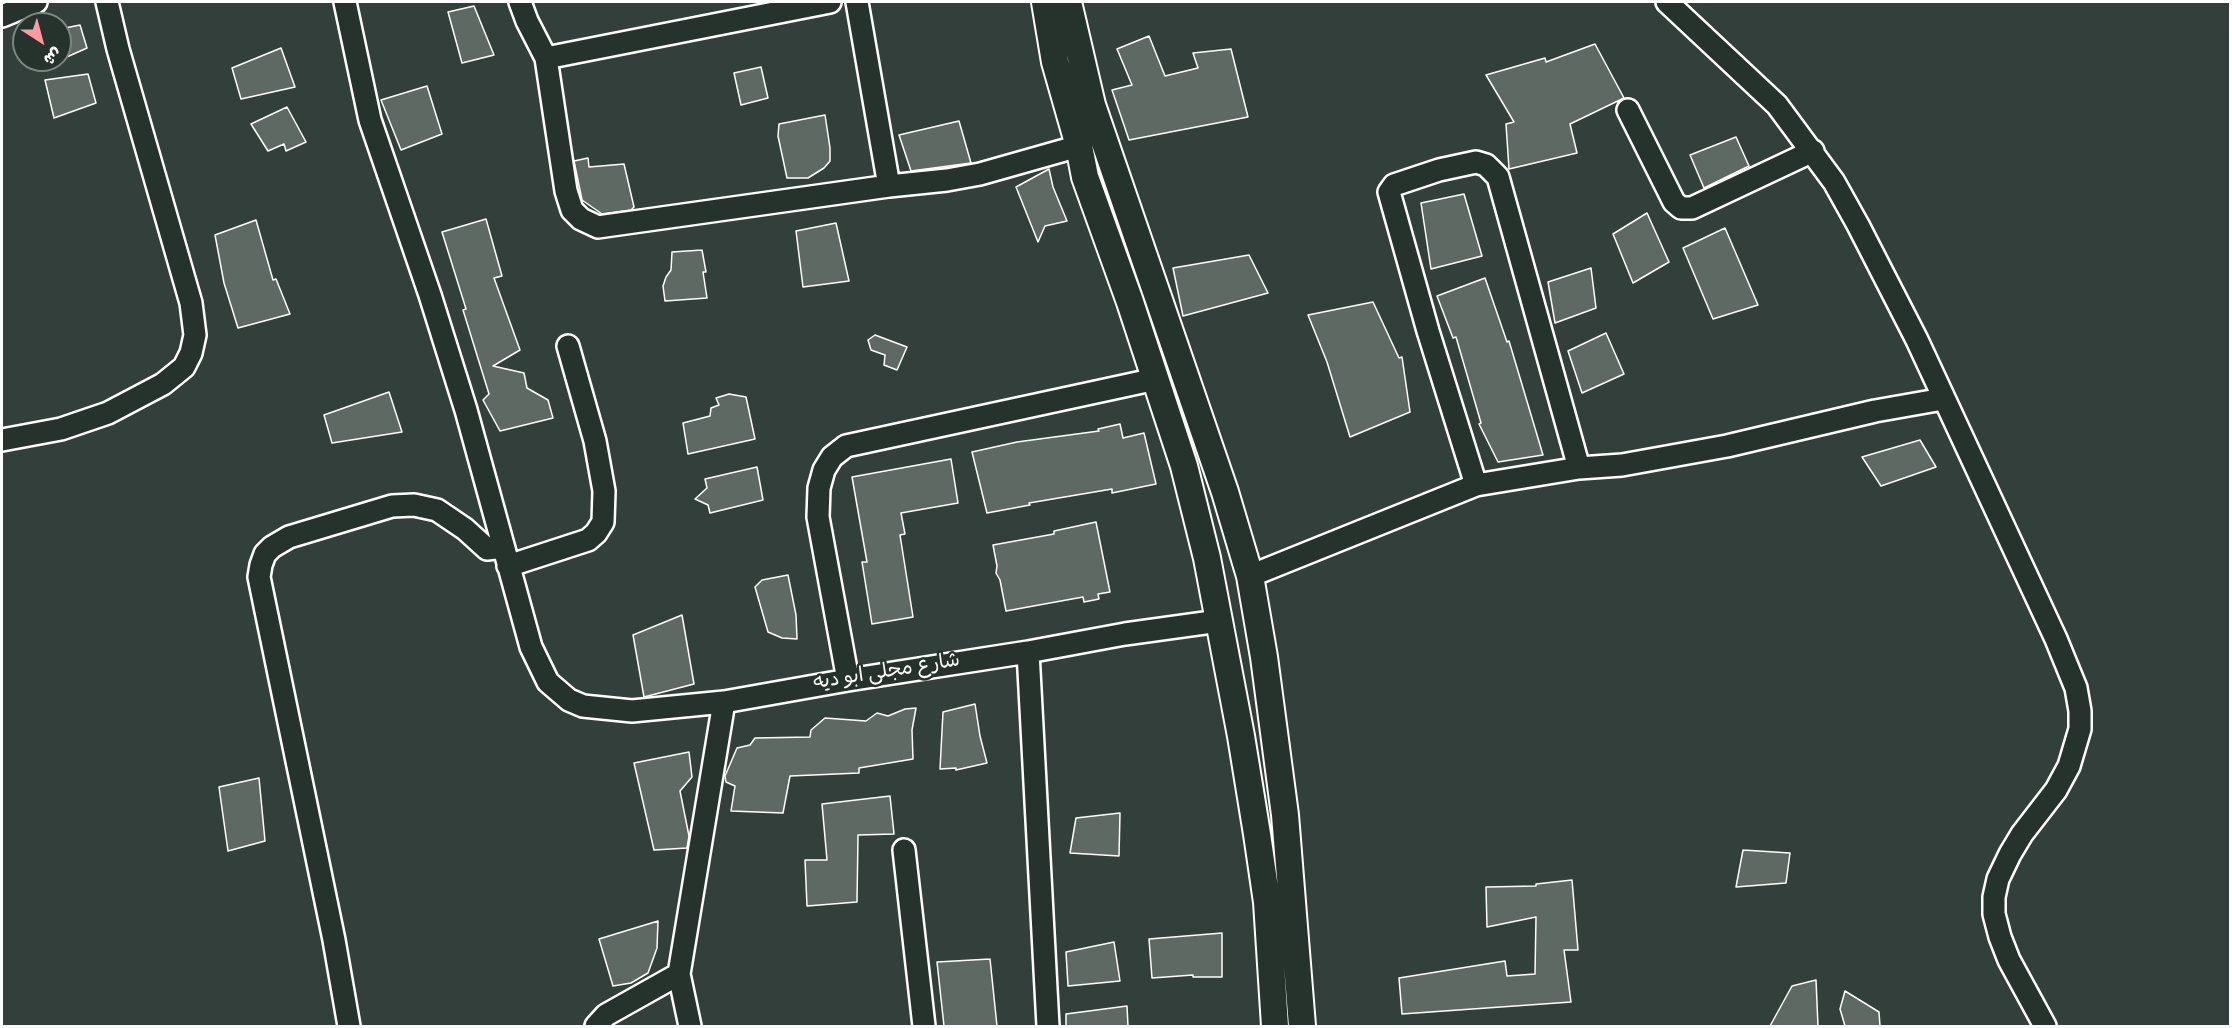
<!DOCTYPE html>
<meta charset="utf-8">
<style>
body{margin:0}
#map{position:relative;width:2232px;height:1028px;overflow:hidden;background:#333f3a;font-family:Dekko,"Playpen Sans Arabic",sans-serif}
canvas{display:block}
.frame{position:absolute;inset:0;border:3px solid #fff;pointer-events:none}
.north{position:absolute;left:12px;top:12px;width:60px;height:60px;box-sizing:border-box;background:#26332d;border:2px solid #7d8581;border-radius:50%;rotate:144deg;font-size:16px;font-weight:700;line-height:24px;text-align:center;color:#fff}
.north::after{content:'';display:block;margin:auto;width:21px;height:27px;background:#ff9aa2;clip-path:polygon(50% 0,100% 100%,50% 72%,0 100%)}
</style>
<div id="map">
<canvas width="2232" height="1028"></canvas>
<div class="frame"></div>
<div class="north">ش</div>
</div>
<script>
const context = document.querySelector('canvas').getContext('2d');
context.lineJoin = 'round';
function fillPath(path, color) { context.fillStyle = color; context.fill(path, 'evenodd'); }
const shape = rows => new Path2D(rows.map(r => 'M' + r).join(''));
function trace(path, color, width, dash) { context.strokeStyle = color; context.lineWidth = width; context.lineCap = dash ? 'butt' : 'round'; context.setLineDash(dash || []); context.stroke(path); }
function write(font, color, halo, rows, align = 'center') {
  context.font = font + ' Dekko,"Playpen Sans Arabic",sans-serif'; context.lineWidth = 5; context.setLineDash([]); context.textBaseline = 'middle'; context.strokeStyle = halo; context.fillStyle = color; for (const [text, x, y, turn = 0] of rows) {
    context.save(); context.translate(x, y); context.rotate((+turn || 0) * Math.PI / 180); context.textAlign = isNaN(turn) ? turn : align; if (halo) context.strokeText(text, 0, 0); context.fillText(text, 0, 0); context.restore();
  }
}
const building = shape([
 [474,6,494,55,462,63,448,12,474,6],
 [80,25,87,48,60,60,60,29,80,25],
 [1149,36,1165,76,1198,68,1193,53,1231,49,1248,117,1129,140,1112,90,1132,85,1117,49,1149,36],
 [1595,44,1624,98,1570,124,1577,153,1509,169,1506,124,1514,122,1486,75,1545,58,1546,62,1595,44],
 [281,48,295,87,241,99,232,68,281,48],
 [761,67,768,98,741,105,734,73,761,67],
 [88,74,96,103,54,118,45,80,88,74],
 [427,86,442,134,401,150,381,100,427,86],
 [287,107,306,142,286,151,284,144,268,151,251,124,287,107],
 [825,115,830,148,830,161,824,168,808,178,787,178,778,136,779,124,825,115],
 [959,121,971,163,911,171,899,135,959,121],
 [1736,137,1749,166,1704,188,1690,155,1736,137],
 [588,158,589,167,624,164,634,207,631,210,602,214,582,200,574,161,588,158],
 [1049,169,1053,187,1067,221,1045,226,1038,242,1016,187,1049,169],
 [1464,194,1482,256,1431,269,1421,203,1464,194],
 [1647,213,1669,262,1633,283,1613,234,1647,213],
 [486,219,502,276,494,278,520,350,493,366,524,373,527,388,548,400,553,418,500,431,483,400,489,394,463,310,466,309,442,232,486,219],
 [256,220,273,280,276,279,290,314,238,328,224,283,215,235,256,220],
 [836,223,849,281,803,287,796,231,836,223],
 [1725,228,1758,305,1713,319,1683,248,1725,228],
 [702,250,706,272,703,272,707,298,665,301,663,286,666,277,671,270,672,252,702,250],
 [1249,255,1268,293,1183,316,1173,268,1249,255],
 [1591,268,1596,308,1555,323,1548,282,1591,268],
 [1485,278,1507,342,1509,341,1543,455,1498,462,1479,424,1481,423,1456,337,1453,338,1437,296,1485,278],
 [1373,302,1399,358,1402,357,1410,412,1350,437,1327,362,1308,315,1373,302],
 [1606,333,1624,374,1582,393,1568,351,1606,333],
 [875,335,907,347,897,370,884,365,885,355,871,350,868,340,875,335],
 [389,392,402,432,332,443,324,415,389,392],
 [729,394,746,397,755,439,688,454,683,423,710,416,711,408,719,405,716,398,729,394],
 [1120,424,1123,438,1144,433,1156,484,1112,493,1112,489,1029,503,1030,505,987,513,972,452,1017,442,1099,431,1098,429,1120,424],
 [1920,440,1936,467,1881,486,1862,457,1920,440],
 [951,459,958,503,901,513,905,534,900,535,913,617,872,624,862,562,867,562,852,477,951,459],
 [757,467,763,500,710,513,708,505,695,499,707,488,705,479,757,467],
 [1096,522,1110,592,1098,594,1099,599,1084,602,1083,597,1006,611,1000,580,996,573,997,566,993,545,1054,534,1054,531,1096,522],
 [788,575,796,615,797,639,782,638,768,632,755,587,762,580,788,575],
 [682,615,694,684,644,697,633,635,682,615],
 [975,704,980,736,987,763,956,770,956,768,940,769,943,712,975,704],
 [916,708,912,730,913,759,859,768,859,773,790,776,783,813,731,811,735,786,726,782,725,776,737,748,750,745,755,738,810,737,811,730,825,718,866,721,877,713,888,716,905,709,916,708],
 [689,752,692,777,680,791,689,836,687,848,654,850,634,763,689,752],
 [259,778,265,841,228,851,219,787,259,778],
 [890,796,894,834,858,835,857,902,807,906,805,860,827,860,822,804,890,796],
 [1120,813,1119,856,1070,853,1076,818,1120,813],
 [1743,850,1790,853,1786,883,1736,887,1743,850],
 [1572,880,1578,950,1564,950,1571,1002,1402,1014,1399,978,1505,961,1507,976,1535,974,1536,917,1487,927,1486,887,1536,886,1536,884,1572,880],
 [658,921,657,948,648,973,631,983,613,986,599,939,658,921],
 [1222,933,1222,977,1193,977,1193,975,1152,978,1149,939,1222,933],
 [1114,942,1120,981,1068,986,1066,952,1114,942],
 [990,959,997,1026,944,1026,937,962,990,959],
 [1816,980,1818,1026,1770,1026,1792,986,1816,980],
 [1845,991,1879,1012,1880,1026,1845,1026,1840,1009,1845,991],
 [1127,1006,1128,1026,1066,1026,1066,1014,1127,1006]
]);
const minor = shape([
 [345,2,370,120,430,295,466,410,531,647,548,682,569,700,583,706,632,711,724,702,848,680,1028,652,1125,634,1219,621],
 [520,2,527,21,546,58,566,191,572,210,581,219,598,227,889,186,947,180,980,174,1079,146],
 [857,2,889,186],
 [1667,2,1777,105,1834,182,1858,225,1917,340,2056,639,2076,688,2080,711,2080,729,2069,766,2056,790,2022,834,2010,854,1998,879,1994,897,1994,914,2000,937,2009,960,2045,1026],
 [2,16,36,2],
 [546,58,830,2],
 [1628,110,1674,202,1681,208,1692,208,1813,151],
 [2,440,61,429,108,413,163,384,184,367,191,353,195,335,191,303,118,49,107,2],
 [1476,485,1428,331,1389,192,1394,185,1439,170,1476,162,1486,165,1498,177,1579,468],
 [508,566,588,540,596,533,603,522,604,491,595,441,568,346],
 [1250,576,1476,485,1579,468,1622,465,1727,446,1875,411,1943,399],
 [1028,652,1048,1026],
 [848,680,818,517,819,488,824,470,832,457,846,446,1156,379],
 [904,850,924,1026],
 [349,1026,334,940,259,577,261,565,265,554,272,547,289,537,392,506,414,505,437,510,465,529,487,549,503,547],
 [596,1026,606,1015,679,974],
 [690,1026,679,974,724,702]
]);
const major = shape([
 [1045,2,1055,62,1079,146,1085,177,1130,302,1184,466,1207,558,1241,736,1257,834,1267,902,1275,1026],
 [1068,2,1092,105,1225,492,1250,576,1264,657,1285,815,1302,1026]
]);
const streetNames = [
 ["شارع مجلى ابو ديه",887,674,-9]
];
fillPath(building, '#5f6964');
trace(building, '#fff', 1.5);
trace(minor, '#fff', 26);
trace(major, '#fff', 30);
trace(minor, '#26332d', 21);
trace(major, '#26332d', 26);
write('20px', '#fff', '#26332d', streetNames);
</script>
